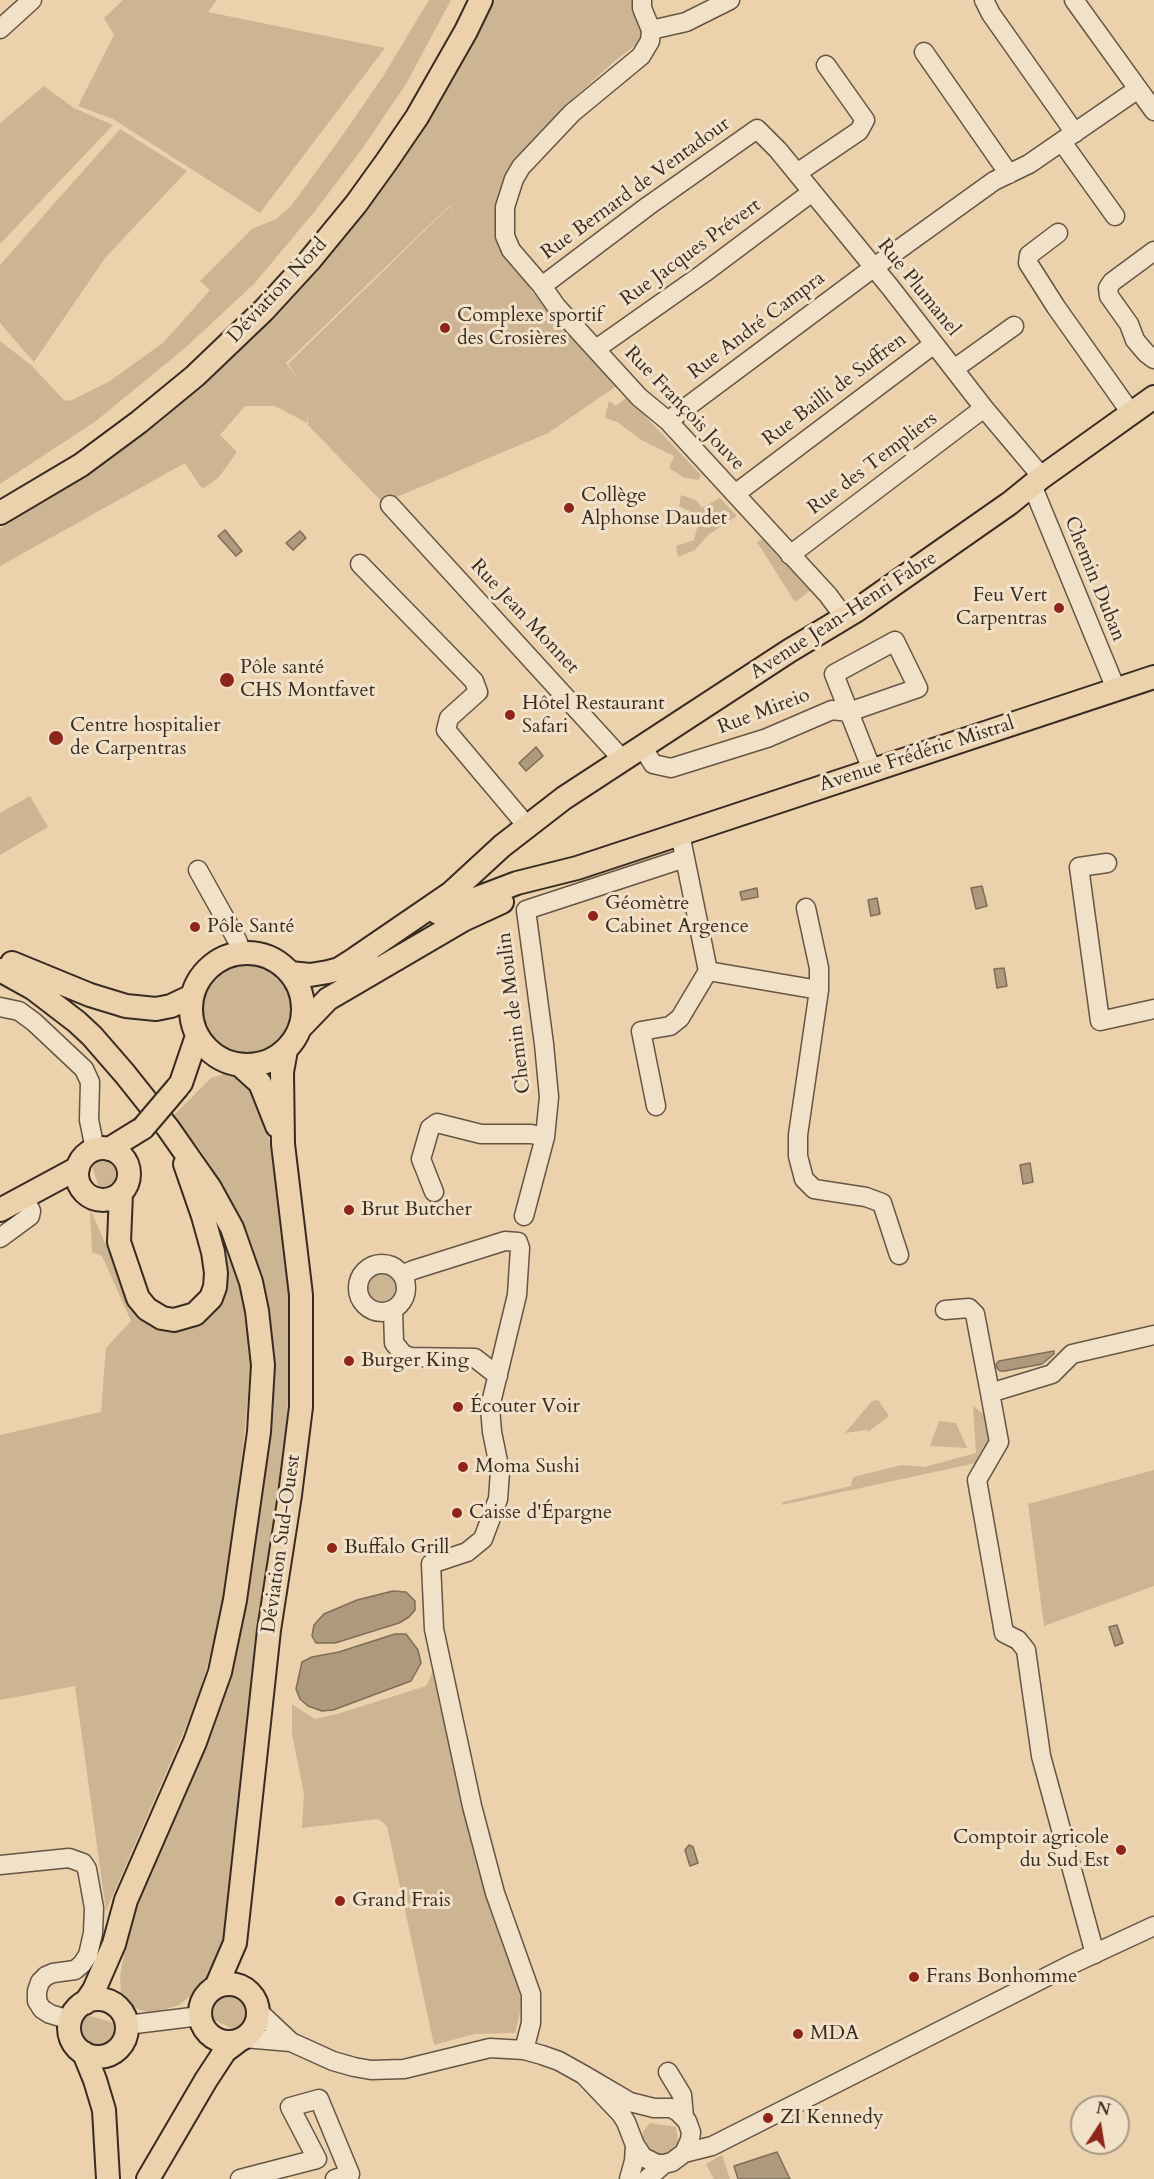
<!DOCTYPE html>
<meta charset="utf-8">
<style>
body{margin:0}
#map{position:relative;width:1154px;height:2179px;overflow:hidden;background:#ebd1ac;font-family:Cardo,serif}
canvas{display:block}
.north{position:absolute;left:1070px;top:2095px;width:60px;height:60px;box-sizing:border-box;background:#f2e1c9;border:2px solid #a89986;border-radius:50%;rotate:12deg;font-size:16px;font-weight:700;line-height:24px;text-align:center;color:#382c21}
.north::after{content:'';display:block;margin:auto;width:21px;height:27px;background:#8f2418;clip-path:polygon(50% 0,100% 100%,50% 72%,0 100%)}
</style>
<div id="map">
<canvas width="1154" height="2179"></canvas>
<div class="north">N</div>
</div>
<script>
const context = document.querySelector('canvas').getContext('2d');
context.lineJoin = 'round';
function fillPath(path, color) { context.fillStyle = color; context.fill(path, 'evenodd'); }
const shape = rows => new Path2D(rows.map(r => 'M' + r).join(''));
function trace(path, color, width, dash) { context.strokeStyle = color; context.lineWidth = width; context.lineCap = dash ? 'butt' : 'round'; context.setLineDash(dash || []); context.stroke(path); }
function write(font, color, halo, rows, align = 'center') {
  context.font = font + ' Cardo,serif'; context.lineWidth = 6; context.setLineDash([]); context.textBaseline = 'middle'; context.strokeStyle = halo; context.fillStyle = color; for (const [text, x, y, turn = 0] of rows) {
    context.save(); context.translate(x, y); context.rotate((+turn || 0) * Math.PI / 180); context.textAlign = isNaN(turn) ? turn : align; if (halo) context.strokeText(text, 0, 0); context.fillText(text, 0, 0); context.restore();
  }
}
const green = shape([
 [123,0,217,0,208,12,385,48,260,213,113,119,78,106,114,35,104,18],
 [429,0,451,0,406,84,362,149,315,211,254,284,186,347,96,421,0,484,0,341,31,365,64,400,70,401,110,381,164,342,210,290,200,281,252,229,276,219,291,206,342,136,384,75],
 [495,0,632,0,633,11,645,26,641,41,617,59,566,105,516,161,504,256,527,282,533,293,618,385,548,433,385,502,382,499,384,504,308,425,308,415,307,423,275,406,245,406,220,435,237,452,219,477,204,488,200,486,185,463,0,566,0,529,70,486,160,422,247,344,335,250,386,182,451,81],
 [449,206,455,213,449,207,288,364,299,381,286,363],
 [44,86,74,108,113,125,0,244,0,123],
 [120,129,187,171,105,258,34,362,0,323,0,265],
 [627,397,701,475,698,480,683,477,669,468,674,456,643,441,617,422,605,418,609,401,616,406],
 [681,495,696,500,702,508,720,498,737,516,708,535,695,550,678,557,676,546,694,540,698,524,693,513,679,506],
 [762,539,810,591,795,602,757,542],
 [30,796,48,827,0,855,0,813],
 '202 1009a46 46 0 1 1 92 0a46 46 0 1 1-92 0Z',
 [227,1073,243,1077,253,1087,267,1127,281,1212,290,1296,290,1369,285,1445,257,1626,223,1961,215,1975,179,2005,160,2011,147,2012,131,2007,121,1992,120,1977,128,1930,140,1893,218,1712,233,1664,260,1500,273,1405,272,1337,266,1297,254,1256,240,1216,219,1179,201,1151,173,1116,211,1078],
 [99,1161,108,1162,115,1168,115,1182,108,1188,99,1188,92,1166],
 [90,1209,120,1276,150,1321,187,1328,209,1313,219,1232,228,1250,241,1294,251,1362,239,1490,221,1617,197,1701,106,1911,75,1686,0,1700,0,1435,101,1412,106,1348,131,1321,102,1256,92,1252],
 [376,1269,392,1272,398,1280,396,1283,395,1294,397,1296,390,1303,385,1305,380,1306,370,1302,364,1294,364,1279,372,1271],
 [878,1400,889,1416,868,1432,867,1430,845,1433,872,1401],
 [973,1406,986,1416,989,1439,988,1443,976,1463,782,1505,783,1502,851,1486,853,1477,902,1465,924,1467,976,1453],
 [939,1421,956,1423,967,1448,930,1446],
 [1154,1470,1154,1586,1044,1626,1028,1504],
 [435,1667,516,1969,523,2000,515,2033,474,2034,434,2045,387,1826,378,1819,302,1828,304,1794,292,1734,292,1704,315,1719,337,1714,426,1686],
 [231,1995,243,2004,246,2013,243,2023,235,2030,210,2018,210,2013,216,1999],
 [87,2015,114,2023,114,2034,108,2043,103,2045,92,2045,83,2039,79,2029,83,2018],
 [650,2123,676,2127,678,2142,672,2151,661,2155,650,2152,644,2143,643,2138,643,2132],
 [722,2155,730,2179,714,2179,706,2164]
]);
const water = shape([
 [225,530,242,551,236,556,218,536,225,530],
 [300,531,306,538,293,550,286,543,300,531],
 [536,747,543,756,526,771,519,763,536,747],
 [982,886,987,906,976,909,971,888,982,886],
 [757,888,758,897,742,900,740,892,757,888],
 [877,898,880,914,871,916,868,900,877,898],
 [1004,968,1007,986,997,988,994,969,1004,968],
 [1030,1163,1033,1182,1023,1184,1020,1165,1030,1163],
 [1054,1351,1054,1354,1042,1364,1005,1371,1000,1371,997,1368,996,1364,999,1361,1054,1351],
 [393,1591,406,1592,415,1601,415,1610,409,1617,399,1623,335,1643,316,1643,312,1636,314,1625,324,1614,357,1600,393,1591],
 [1117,1625,1123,1643,1115,1646,1109,1627,1117,1625],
 [395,1634,406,1634,418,1650,421,1663,411,1681,333,1710,322,1711,308,1706,300,1699,296,1689,302,1662,312,1657,339,1652,395,1634],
 [689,1845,693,1847,698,1863,690,1866,685,1850,689,1845],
 [777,2152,790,2179,738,2179,734,2166,777,2152]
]);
const minor = shape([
 [642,0,642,8,651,30],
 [984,0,991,14,1075,133],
 [1074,0,1154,111],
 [0,29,32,0],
 [651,30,650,41,641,56,572,113,521,167,514,179,505,207,505,236,511,250,542,286,556,306,639,397,668,421,828,595,845,618],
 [651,30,686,22,730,0],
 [924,52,1009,174],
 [1062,142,1115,216],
 [797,173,859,131,865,120,826,65],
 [1058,233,1029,255,1028,263,1056,307,1131,413],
 [1154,251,1112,282,1108,288,1109,296,1129,324,1135,340,1146,353,1154,359],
 [542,286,648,206,757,129,778,150,890,287,984,408,1042,477],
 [596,349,704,273,812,192],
 [954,369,1014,326],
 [668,421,873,268,994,181,1029,164,1138,89],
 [1032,485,1116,689],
 [735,494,934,344],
 [390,505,623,760],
 [790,555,984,408],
 [360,564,474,681,478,692,449,718,446,730,527,826],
 [895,641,918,688,849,712,834,674,895,641],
 [643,748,653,764,671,768,767,738,832,710,849,712,872,770],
 [1107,863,1079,867,1100,1021,1154,1009],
 [198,870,237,940,242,953],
 [806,908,819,968,819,990],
 [708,971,819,990,798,1135,798,1156,804,1179,814,1189,866,1197,882,1203,899,1255],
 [0,1007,19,1011,34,1022,84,1069,90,1082,89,1120,95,1149],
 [656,1106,641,1031,670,1026,680,1018,708,971,685,858],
 [434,1192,421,1159,430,1128,437,1123,481,1134,531,1134,545,1137],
 [524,1216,545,1137,549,1097,544,1044,526,910,685,858,680,834],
 [0,1238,30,1216,31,1211,24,1197],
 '358 1288a24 24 0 1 1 48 0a24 24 0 1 1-48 0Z',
 [402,1275,413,1270,505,1241,518,1242,520,1248,517,1295,490,1407,492,1432,500,1471,498,1499,483,1539,467,1552,431,1564,434,1629,472,1806,495,1893,531,1994,531,2023,524,2050],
 [393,1310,394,1343,403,1354,410,1357,475,1358,498,1376],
 [945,1310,969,1308,975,1314,990,1393],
 [0,1865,69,1858,83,1863,87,1869,94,1908,93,1933,88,1955,82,1964,75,1970,53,1973,46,1976,40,1982,37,1991,37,2001,42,2009,50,2014,70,2020],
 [1095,1954,1041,1756,1026,1650,1018,1640,1004,1633,977,1480,999,1442,990,1393,1052,1374,1072,1354,1154,1335],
 [258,2011,291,2042],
 [127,2025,200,2016],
 [244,2038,291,2042,333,2061,354,2067,371,2070,404,2069,490,2048,524,2050,542,2055,559,2061,584,2075,630,2102,654,2108,671,2108,678,2112,687,2121,691,2132,690,2140,684,2153,672,2162,664,2164,657,2164,643,2157,635,2145,626,2122,621,2114,584,2075],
 [668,2072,682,2095,684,2117],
 [684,2153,712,2146,1070,1965,1154,1926],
 [240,2179,317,2159,290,2107,319,2099,350,2174,335,2179],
 [629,2179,634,2161,635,2145],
 [647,2179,664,2164]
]);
const major = shape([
 [0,513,81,465,139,422,195,376,264,310,310,260,356,204,387,161,417,117,466,31,481,0],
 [438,913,517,883,577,868,680,834,1154,677],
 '191 1009a56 56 0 1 1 112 0a56 56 0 1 1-112 0Z',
 [356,958,451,893,502,846,564,798,789,651,857,610,1010,503,1042,477,1154,397],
 [12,963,90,995,126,1006,156,1009,171,1006,192,996],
 [0,970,34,989,77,1022,92,1036,125,1074,168,1128,210,1188,232,1228,251,1282,257,1311,263,1365,259,1432,235,1600,220,1672,195,1742,126,1900,114,1944,94,1990,85,2003],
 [290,973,310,975,328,972,339,969,369,950],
 [300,1028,328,999,463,920,502,902],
 [240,1065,260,1083,277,1126],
 [177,1088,181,1083,197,1036],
 '77 1174a26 26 0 1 1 52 0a26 26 0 1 1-52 0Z',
 [109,1149,143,1128],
 [121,1193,119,1242,138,1298,147,1309,162,1318,174,1320,195,1314,211,1298,215,1287,216,1273,213,1252,203,1216,185,1164],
 [0,1210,78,1168],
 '200 2013a29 29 0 1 1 58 0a29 29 0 1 1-58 0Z',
 [216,1987,235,1943,269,1630,290,1495,301,1407,301,1295,283,1144,282,1072,286,1050],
 '69 2028a29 29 0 1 1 58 0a29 29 0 1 1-58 0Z',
 [84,2053,95,2080,104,2110,108,2179],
 [148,2179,206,2080,225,2051,237,2042]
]);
const majorBridge = shape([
 [143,1128,177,1088]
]);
const markers = [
 [445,328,6,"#8f2418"],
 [569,508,6,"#8f2418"],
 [1059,608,6,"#8f2418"],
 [227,680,8,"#8f2418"],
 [510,715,6,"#8f2418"],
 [56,738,8,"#8f2418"],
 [593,916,6,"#8f2418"],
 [195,927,6,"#8f2418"],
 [349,1210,6,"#8f2418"],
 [349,1361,6,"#8f2418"],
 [458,1407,6,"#8f2418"],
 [463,1467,6,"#8f2418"],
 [457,1513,6,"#8f2418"],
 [332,1548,6,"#8f2418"],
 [1121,1850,6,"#8f2418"],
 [340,1901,6,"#8f2418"],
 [914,1977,6,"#8f2418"],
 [798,2034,6,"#8f2418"],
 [768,2118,6,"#8f2418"]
];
const streetNames = [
 ["Rue Bernard de Ventadour",636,189,-36],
 ["Rue Jacques Prévert",691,253,-36],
 ["Rue Plumanel",918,288,51],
 ["Déviation Nord",278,291,-47],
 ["Rue André Campra",757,326,-37],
 ["Rue Bailli de Suffren",835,390,-37],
 ["Rue François Jouve",684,409,46],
 ["Rue des Templiers",873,464,-37],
 ["Chemin Duban",1094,579,68],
 ["Avenue Jean-Henri Fabre",844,616,-33],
 ["Rue Jean Monnet",524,617,47],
 ["Rue Mireio",764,712,-21],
 ["Avenue Frédéric Mistral",917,755,-18],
 ["Chemin de Moulin",515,1013,-97],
 ["Déviation Sud-Ouest",282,1544,-82]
];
const poiNames = [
 ["Complexe sportif",457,316],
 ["des Crosières",457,339],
 ["Collège",581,496],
 ["Alphonse Daudet",581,519],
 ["Feu Vert",1047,596,"right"],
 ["Carpentras",1047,619,"right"],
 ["Pôle santé",240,668],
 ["CHS Montfavet",240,691],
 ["Hôtel Restaurant",522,704],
 ["Safari",522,727],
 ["Centre hospitalier",70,726],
 ["de Carpentras",70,749],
 ["Géomètre",605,904],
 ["Cabinet Argence",605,927],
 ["Pôle Santé",207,927],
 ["Brut Butcher",361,1210],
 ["Burger King",361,1361],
 ["Écouter Voir",470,1407],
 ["Moma Sushi",475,1467],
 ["Caisse d'Épargne",469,1513],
 ["Buffalo Grill",344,1548],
 ["Comptoir agricole",1109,1838,"right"],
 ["du Sud Est",1109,1861,"right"],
 ["Grand Frais",352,1901],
 ["Frans Bonhomme",926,1977],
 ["MDA",810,2034],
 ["ZI Kennedy",780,2118]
];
fillPath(green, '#cdb594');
fillPath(water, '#ae997d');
trace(water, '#7f6d58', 1.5);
trace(minor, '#655544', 21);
trace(major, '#382c21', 26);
trace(minor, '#f2e1c9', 18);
trace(major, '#ebd1ac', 22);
trace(majorBridge, '#382c21', 26, []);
trace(majorBridge, '#ebd1ac', 22);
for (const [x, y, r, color] of markers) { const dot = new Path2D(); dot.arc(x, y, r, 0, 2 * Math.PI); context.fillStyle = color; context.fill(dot); trace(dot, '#f2e1c9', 2); }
write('20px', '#382c21', '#f2e1c9', streetNames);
write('20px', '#382c21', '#f2e1c9', poiNames, 'left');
</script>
